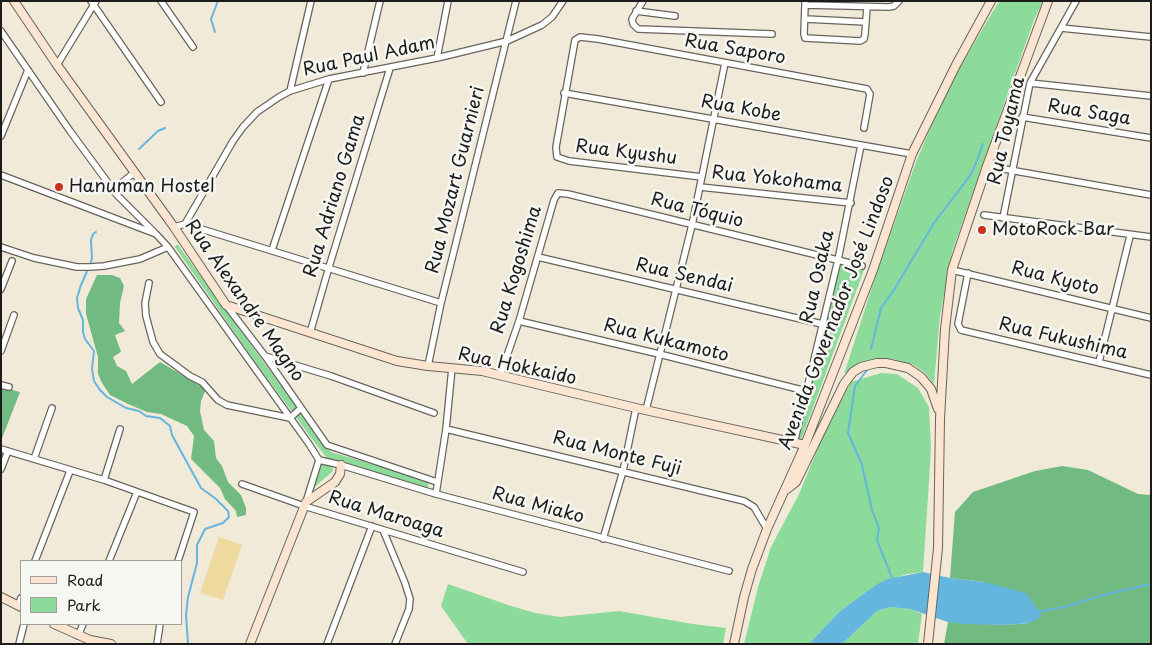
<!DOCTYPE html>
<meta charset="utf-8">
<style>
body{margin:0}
#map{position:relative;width:1152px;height:645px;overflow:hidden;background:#f2ead8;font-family:"Playpen Sans",sans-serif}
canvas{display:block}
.frame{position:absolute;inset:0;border:2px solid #1c1c1c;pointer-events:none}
.legend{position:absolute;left:20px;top:560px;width:162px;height:65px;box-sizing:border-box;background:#f6f6f2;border:1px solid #9f9f9c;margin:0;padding:6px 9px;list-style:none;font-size:15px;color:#1c1c1c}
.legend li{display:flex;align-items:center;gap:10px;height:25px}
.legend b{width:25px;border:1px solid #9f9f9c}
</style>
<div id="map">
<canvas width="1152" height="645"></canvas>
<div class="frame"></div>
<ul class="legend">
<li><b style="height:6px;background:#fce5d0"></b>Road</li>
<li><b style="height:14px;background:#8cdb9a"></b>Park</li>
</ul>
</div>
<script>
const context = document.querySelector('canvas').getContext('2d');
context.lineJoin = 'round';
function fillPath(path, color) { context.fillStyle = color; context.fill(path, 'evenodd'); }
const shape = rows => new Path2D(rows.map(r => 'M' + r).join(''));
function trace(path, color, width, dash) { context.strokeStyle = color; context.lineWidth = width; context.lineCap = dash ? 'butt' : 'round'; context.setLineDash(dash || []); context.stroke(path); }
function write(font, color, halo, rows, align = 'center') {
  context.font = font + ' "Playpen Sans",sans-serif'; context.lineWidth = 5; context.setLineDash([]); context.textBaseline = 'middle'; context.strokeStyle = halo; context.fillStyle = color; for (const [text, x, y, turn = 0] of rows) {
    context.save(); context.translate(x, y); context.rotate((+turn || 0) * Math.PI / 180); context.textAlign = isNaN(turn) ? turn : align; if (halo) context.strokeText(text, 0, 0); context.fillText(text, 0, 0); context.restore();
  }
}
const green = shape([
 [999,1,1043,1,1034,20,1004,104,952,252,940,316,934,384,925,373,914,365,894,359,880,358,867,361,855,366,844,374,877,272,916,162,933,122,959,69],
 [176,245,178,245,317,435,331,452,429,481,428,488,336,461,332,463,333,471,310,491,318,469,321,465,329,461,312,439,253,359,175,247],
 [840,263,864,270,801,440,798,439],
 [881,373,897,374,918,388,929,407,931,446,929,482,923,572,907,574,877,584,839,612,809,644,744,644,758,587,771,547,799,494,823,436,851,382],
 [448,584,508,605,535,613,560,617,619,611,693,624,726,628,723,644,468,644,441,606],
 [890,607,910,609,922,614,918,644,842,644,877,611]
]);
const forest = shape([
 [97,275,112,275,120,278,124,286,120,303,119,323,125,331,115,335,121,352,113,357,117,366,126,371,132,384,160,362,206,389,201,401,200,411,204,430,214,441,216,458,222,466,228,482,241,495,246,508,246,515,237,517,236,511,225,499,220,488,191,459,194,436,187,426,161,414,147,412,128,404,110,395,102,383,98,374,98,357,86,314,86,299],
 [1,387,20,392,1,441],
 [1062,466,1088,470,1138,494,1151,495,1151,644,944,644,948,622,1004,625,1030,623,984,582,950,578,955,512,973,492,1035,471]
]);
const sand = shape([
 [219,537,242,545,223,600,200,593]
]);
const water = shape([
 [923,572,950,578,984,582,1026,593,1042,616,1030,623,1004,625,965,624,948,622,910,609,890,607,877,611,842,644,809,644,839,612,877,584,888,579]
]);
const stream = shape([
 [215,32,211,19,218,1],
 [139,149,158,131,165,128],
 [90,265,92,259,91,240,93,234,96,232],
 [88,269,81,285,77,298,78,308,83,320,83,332,85,339,94,351,92,369,94,381,100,390,107,397,126,408,139,411,146,416,160,418,170,426,172,435,201,488,216,499,228,511,229,517,223,523,205,529,197,545,197,563,188,597,186,615,188,644],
 [871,349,881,308,892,293,934,223,969,177,974,168,983,144],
 [867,370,855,386,848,433,862,465,872,510,879,528,877,540,892,578],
 [1038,612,1068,606,1103,595,1151,584]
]);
const street = shape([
 [91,1,161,102],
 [161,1,193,47],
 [643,1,632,19,633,24,638,29,772,34],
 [805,2,805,5,889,7,894,6,899,1],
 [805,5,804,34,805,38,860,41,864,39,865,34,867,7],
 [636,11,675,16],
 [805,19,866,22],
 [1061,28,1151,37],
 [1,31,70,131,117,195,154,232],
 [437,58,448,1],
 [57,65,96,1],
 [363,73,380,1],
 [1030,83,1151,96],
 [290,91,311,1],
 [564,93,912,154],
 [1022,117,1151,138],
 [1,136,28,70],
 [987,166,1151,195],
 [1,175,156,234,168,247,309,444,319,460,341,465,436,494,729,571],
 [702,177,569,161,557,157,556,147,575,40,580,37,598,39,867,89,870,94,864,128],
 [700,187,851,203],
 [113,190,135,172],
 [984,215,1151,237],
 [1003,218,1030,83,1076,1],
 [185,224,441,303],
 [174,227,185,224,233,141,243,127,257,112,279,97,290,91,329,79,437,58,507,41,542,25,552,17,563,1],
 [1,247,34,258,77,267,90,267,104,266,140,259,168,247],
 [272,250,329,79],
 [538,257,822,324],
 [952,270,1151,318],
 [968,273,958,324,961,330,1151,375],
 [149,283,145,303,146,316,153,342,160,354,190,376,202,382,218,400,227,405,290,418,301,408],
 [1,289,12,261],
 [226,305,265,356,327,445,437,482],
 [519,321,659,354,806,391],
 [310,333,329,267,390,68],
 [1,351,14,315],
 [265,356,331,376,434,413],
 [1099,362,1130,236],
 [428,366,441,303,516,1],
 [500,376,519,321,554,200,558,193,568,194,862,266],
 [1,385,9,387],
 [646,410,692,225,725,63],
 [446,429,744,501,754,507,767,529],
 [794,443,838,260,861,145],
 [1,449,104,480,194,512,178,561],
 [34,459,52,408],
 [1,469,8,451],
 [104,480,120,429],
 [242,484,304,506,523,572],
 [436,494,446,429,452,368],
 [306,502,319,460],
 [383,530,405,583,410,599,409,609,395,644],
 [603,539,623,471,636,408],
 [35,561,70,471],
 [109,561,137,492],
 [18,606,21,598],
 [78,636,83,624],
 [19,644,24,624],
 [157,644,160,624],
 [327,644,372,526]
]);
const secondary = shape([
 [14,1,57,65,174,227,226,305,397,361,428,366,482,371,636,408,805,445],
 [787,489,796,482,844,384,853,372,861,367,877,363,886,363,908,368,921,377,931,389,938,409],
 [1,597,21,607],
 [54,624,90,640,111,644],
 [250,644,306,502,335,482,340,474,341,465],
 [734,644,744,597,752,569,767,529,805,445,873,270,912,154,956,65,991,1],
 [928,644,938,548,940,419,945,329,952,270,987,166,1048,1]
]);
const markers = [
 [59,187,5,"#c8321e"],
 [982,230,5,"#c8321e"]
];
const streetNames = [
 ["Rua Saporo",735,50,10],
 ["Rua Paul Adam",369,57,-12],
 ["Rua Kobe",741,109,10],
 ["Rua Saga",1089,113,9],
 ["Rua Toyama",1007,131,-77],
 ["Rua Kyushu",626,153,7],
 ["Rua Mozart Guarnieri",456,180,-76],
 ["Rua Yokohama",777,180,6],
 ["Rua Adriano Gama",335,196,-73],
 ["Rua Tóquio",697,211,14],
 ["Rua Kogoshima",517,270,-73],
 ["Rua Sendai",684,276,13],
 ["Rua Osaka",818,277,-77],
 ["Rua Kyoto",1055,279,14],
 ["Rua Alexandre Magno",244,301,55],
 ["Avenida Governador José Lindoso",837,313,-69],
 ["Rua Fukushima",1063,339,13],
 ["Rua Kukamoto",666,341,14],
 ["Rua Hokkaido",517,367,12],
 ["Rua Monte Fuji",617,454,14],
 ["Rua Miako",538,506,15],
 ["Rua Maroaga",386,515,17]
];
const poiNames = [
 ["Hanuman Hostel",69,187],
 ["MotoRock Bar",992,230]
];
fillPath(green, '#8cdb9a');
fillPath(forest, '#71bb82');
fillPath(sand, '#eeda9e');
fillPath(water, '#64b6df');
trace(stream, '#64b6df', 2);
trace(street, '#67645e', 8);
trace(secondary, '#67645e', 10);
trace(street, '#fff', 5.5);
trace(secondary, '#fce5d0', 8);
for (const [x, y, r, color] of markers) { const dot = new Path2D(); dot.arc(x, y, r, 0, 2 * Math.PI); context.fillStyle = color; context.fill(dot); trace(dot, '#f6f6f2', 2); }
write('18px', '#1c1c1c', '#f6f6f2', streetNames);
write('18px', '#1c1c1c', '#f6f6f2', poiNames, 'left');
</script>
